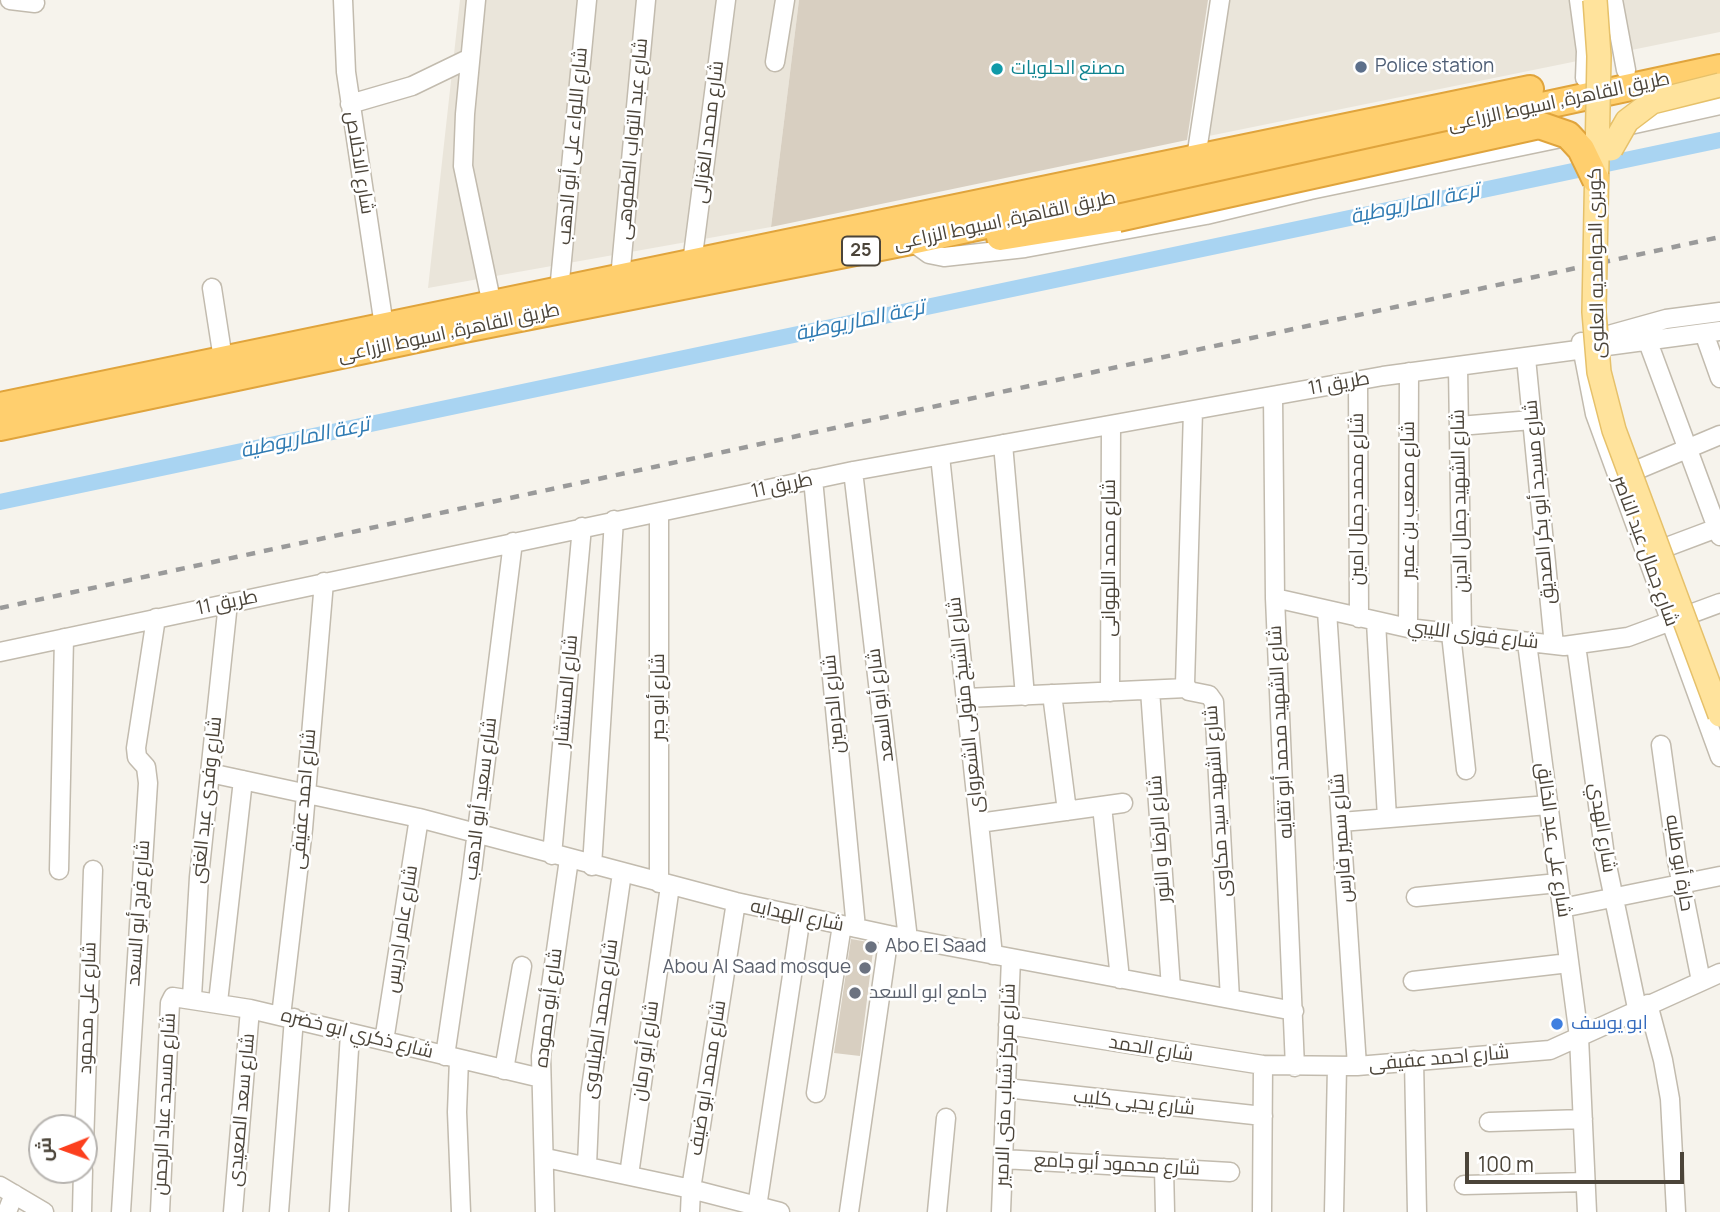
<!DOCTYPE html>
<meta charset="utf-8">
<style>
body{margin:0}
#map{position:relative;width:1720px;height:1212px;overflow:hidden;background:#f6f3ec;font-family:Manrope,Cairo,sans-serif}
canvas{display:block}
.north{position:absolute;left:28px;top:1114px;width:70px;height:70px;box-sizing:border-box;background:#fff;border:2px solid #b7b4b0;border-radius:50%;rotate:269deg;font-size:19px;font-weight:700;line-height:28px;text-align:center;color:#4b4439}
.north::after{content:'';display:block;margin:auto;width:24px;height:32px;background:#fc3f1d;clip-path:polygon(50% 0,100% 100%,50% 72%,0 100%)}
.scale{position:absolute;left:1465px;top:1152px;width:219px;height:32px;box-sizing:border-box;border:4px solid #4b4439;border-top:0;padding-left:9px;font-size:21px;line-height:24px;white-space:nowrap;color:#4b4439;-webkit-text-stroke:5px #fff;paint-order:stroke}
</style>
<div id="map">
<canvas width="1720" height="1212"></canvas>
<div class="north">ش</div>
<div class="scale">100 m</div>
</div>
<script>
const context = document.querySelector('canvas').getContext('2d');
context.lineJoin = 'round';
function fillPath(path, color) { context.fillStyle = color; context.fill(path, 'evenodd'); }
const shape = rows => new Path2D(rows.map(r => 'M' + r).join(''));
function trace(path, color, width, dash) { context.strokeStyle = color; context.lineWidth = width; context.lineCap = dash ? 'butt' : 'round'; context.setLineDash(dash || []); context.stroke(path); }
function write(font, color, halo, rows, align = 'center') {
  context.font = font + ' Manrope,Cairo,sans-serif'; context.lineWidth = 5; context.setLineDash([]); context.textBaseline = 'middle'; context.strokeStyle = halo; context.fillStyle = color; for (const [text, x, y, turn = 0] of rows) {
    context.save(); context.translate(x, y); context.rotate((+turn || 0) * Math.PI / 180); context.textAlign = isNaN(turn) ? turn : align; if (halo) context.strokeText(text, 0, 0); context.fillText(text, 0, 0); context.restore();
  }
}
const residential = shape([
 [460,0,799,0,771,227,428,288],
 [1215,0,1720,0,1720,32,1194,139]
]);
const canal = shape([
 [0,502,1720,140]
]);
const building = shape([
 [799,0,1208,0,1187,140,771,227],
 [851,939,874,943,860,1056,834,1053]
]);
const minor = shape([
 [10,0,35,3],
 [343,0,346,72,384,326],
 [476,0,465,114,463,166,492,305],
 [1579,0,1586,51,1585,78],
 [1613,0,1626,70],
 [775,62,785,0],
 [350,104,412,86,470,58],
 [1621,127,1720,105],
 [1196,158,1220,0],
 [911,241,929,254,944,257,1025,248,1206,215,1310,190,1566,137],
 [692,263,726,0],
 [620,278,646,0],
 [212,288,223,359],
 [559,291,587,0],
 [1704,333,1720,378],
 [1587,341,1666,319,1720,312],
 [1581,342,1595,414,1720,757],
 [1648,342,1720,536],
 [1526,358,1554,645],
 [1458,366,1462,635],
 [1358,381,1359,618],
 [1273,396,1275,598,1295,1067],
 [1193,411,1185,684,1189,691,1209,695,1214,702,1230,999],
 [1459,426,1532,420],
 [1003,444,1025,696],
 [940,456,993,955],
 [853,471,908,939],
 [1620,477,1720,435],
 [813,479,856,928],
 [1648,554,1720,527],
 [1275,598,1408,628,1564,646,1628,637,1720,603],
 [1327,611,1357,1066],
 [1376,622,1387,818],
 [1408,628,1409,372],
 [1451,634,1466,770],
 [1527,643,1579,1037,1587,1212],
 [1576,645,1605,856,1637,1008],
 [0,652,853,471,1383,376,1720,331],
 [1150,690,1171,988],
 [1110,692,1111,425],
 [1052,694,1067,811],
 [966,698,1187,688],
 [1661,745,1677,861,1701,981],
 [210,773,419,818,736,902,889,935,1294,1011],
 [1102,806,1120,979],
 [1341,822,1548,805],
 [979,823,1123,803],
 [552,855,582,527],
 [592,866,614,520],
 [59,870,64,638],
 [659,883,659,512],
 [1416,897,1558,883],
 [1562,908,1720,876],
 [1413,981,1569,963],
 [192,997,199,877,228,603],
 [218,1002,243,780],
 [1648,1004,1663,1060,1670,1099,1676,1212],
 [281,1016,303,829,324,582],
 [1008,1025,1263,1065,1357,1066,1550,1050,1720,973],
 [384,1041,419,818],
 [445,1056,471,879,513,542],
 [459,1059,457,1112,461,1212],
 [1414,1060,1417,1212],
 [504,1070,522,966],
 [1006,1088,1263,1116],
 [816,1093,842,925],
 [1489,1122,1583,1119],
 [84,1146,93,870],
 [546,1158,691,1189,780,1212],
 [1003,1159,1230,1172],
 [587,1165,590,1095,622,873],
 [1164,1168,1165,1212],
 [629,1175,670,886],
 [1464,1185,1586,1182],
 [0,1186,44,1212],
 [757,1207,801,916],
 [7,1212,14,1194],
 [82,1212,83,1170],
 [121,1212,148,783,146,767,137,757,136,748,156,618],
 [160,1212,170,1003,173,997,250,1009,541,1078],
 [233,1212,250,1009],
 [279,1212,294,1018],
 [339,1212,350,1033],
 [545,1212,541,1056,569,859],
 [690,1212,691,1189,736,902],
 [849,1212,889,935],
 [937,1212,946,1118],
 [1001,1212,1011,958],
 [1262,1212,1263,1065],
 [1334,1212,1337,1067]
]);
const highway = shape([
 [1000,237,1118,218],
 [0,406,1530,89],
 [0,427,459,330,911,241,1720,68]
]);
const rail = shape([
 [0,608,1720,237]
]);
const majorBridge = shape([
 [1595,0,1599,56,1594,312,1599,372,1614,430,1720,715],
 [1611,149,1627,121,1652,102,1720,85]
]);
const highwayBridge = shape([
 [1118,218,1539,125,1568,135,1581,149,1596,180]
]);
const markers = [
 [1361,67,7,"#5c6f8a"],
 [997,69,7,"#0f9aa8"],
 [871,947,7,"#6b7280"],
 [865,968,7,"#6b7280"],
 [855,993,7,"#6b7280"],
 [1557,1024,7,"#3f7fe0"]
];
const shields = [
 [861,251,38]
];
const shieldNames = [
 ["25",861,251]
];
const serviceNames = [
 ["Police station",1375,67]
];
const cultureNames = [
 ["مصنع الحلويات",1011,69]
];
const streetNames = [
 ["طريق القاهرة, اسيوط الزراعى",1559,102,-12],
 ["شارع محمد الغزالى",709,132,-83],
 ["شارع عبد التواب الطموهى",633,139,-85],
 ["شارع اللواء على أبو الدهب",573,146,-85],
 ["شارع الاخلاص",359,163,81],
 ["طريق القاهرة, اسيوط الزراعى",1005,221,-12],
 ["كوبرى الحوامديه العلوى",1597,263,-91],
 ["طريق القاهرة, اسيوط الزراعى",449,333,-12],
 ["طريق 11",1339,384,-10],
 ["طريق 11",782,486,-12],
 ["شارع محمد جمال امين",1358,499,-90],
 ["شارع مصعب بن عمير",1409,500,-90],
 ["شارع الشهيد جمال الدين",1460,501,-91],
 ["شارع مسجد أبو بكر الصديق",1540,502,-95],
 ["شارع جمال عبد الناصر",1645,551,70],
 ["شارع محمد اللهوانى",1110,558,-90],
 ["طريق 11",227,603,-12],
 ["شارع فوزى الليبي",1473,635,7],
 ["شارع المستشار",567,691,-85],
 ["شارع أبو جبر",659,697,-90],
 ["شارع الحرمين",834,704,-95],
 ["شارع أبو السعد",881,705,-97],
 ["شارع الشيخ متولى الشعرواى",966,705,-96],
 ["شارع الشهيد محمد أبو تقايه",1281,732,-93],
 ["شارع احمد عفيفى",304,799,-85],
 ["شارع سعيد أبو الدهب",481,799,-83],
 ["شارع وفدى عبد الغنى",207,800,-84],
 ["شارع الشهيد سيد مكاوى",1218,801,-94],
 ["شارع الهدي",1602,828,81],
 ["شارع سمير فارس",1342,838,-94],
 ["شارع الرضا و النور",1160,839,-94],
 ["شارع على عبد الخالق",1553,840,82],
 ["حارة أبو طلبه",1679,863,81],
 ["شارع فرج أبو السعد",139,913,-86],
 ["شارع الهدايه",797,916,12],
 ["شارع عامر ادريس",402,929,-81],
 ["شارع على محمود",88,1008,-88],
 ["شارع أبو حموده",549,1008,-83],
 ["شارع محمد الطبلاوى",601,1019,-82],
 ["شارع ذكري ابو خضره",357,1034,14],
 ["شارع الحمد",1151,1049,9],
 ["شارع أبو رمان",646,1051,-82],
 ["شارع احمد عفيفى",1439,1059,-5],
 ["شارع محمد ابو ضيف",708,1078,-81],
 ["شارع مركز شباب منى الامير",1006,1085,-88],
 ["شارع يحيى كليب",1134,1103,6],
 ["شارع مسجد عباد الرحمن",165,1104,-87],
 ["شارع سعد الصعيدى",242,1110,-85],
 ["شارع محمود أبو جامع",1117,1165,3]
];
const worshipNames = [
 ["Abo El Saad",885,947],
 ["Abou Al Saad mosque",851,968,"right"],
 ["جامع ابو السعد",869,993]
];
const shopNames = [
 ["ابو يوسف",1571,1024]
];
const waterNames = [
 ["ترعة الماريوطية",1415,204,-12],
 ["ترعة الماريوطية",860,321,-12],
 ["ترعة الماريوطية",305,438,-12]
];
fillPath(residential, '#eae5da');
trace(canal, '#a9d4f2', 16);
fillPath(building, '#d8cfc1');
trace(minor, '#c2bbae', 21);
trace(highway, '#e0a43c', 30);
trace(minor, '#fff', 18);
trace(highway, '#ffcf6e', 26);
trace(rail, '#9a9a9a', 4.5, [9, 9]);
trace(majorBridge, '#e6c16a', 26, []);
trace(highwayBridge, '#e0a43c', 30, []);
trace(majorBridge, '#ffe39c', 23);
trace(highwayBridge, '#ffcf6e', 26);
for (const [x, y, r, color] of markers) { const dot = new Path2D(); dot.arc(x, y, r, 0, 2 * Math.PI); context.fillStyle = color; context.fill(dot); trace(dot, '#fff', 2.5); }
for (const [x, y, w] of shields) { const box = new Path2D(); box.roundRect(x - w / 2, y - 14.5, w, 29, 5); context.fillStyle = '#fff'; context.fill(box); trace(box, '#4b4439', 2); }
write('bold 18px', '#4b4439', null, shieldNames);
write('19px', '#4e5e75', '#fff', serviceNames, 'left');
write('19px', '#0d838f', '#fff', cultureNames, 'left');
write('19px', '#4b4439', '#fff', streetNames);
write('19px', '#5b616d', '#fff', worshipNames, 'left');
write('19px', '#366cbe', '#fff', shopNames, 'left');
write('italic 21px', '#2e7ab2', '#fff', waterNames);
</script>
